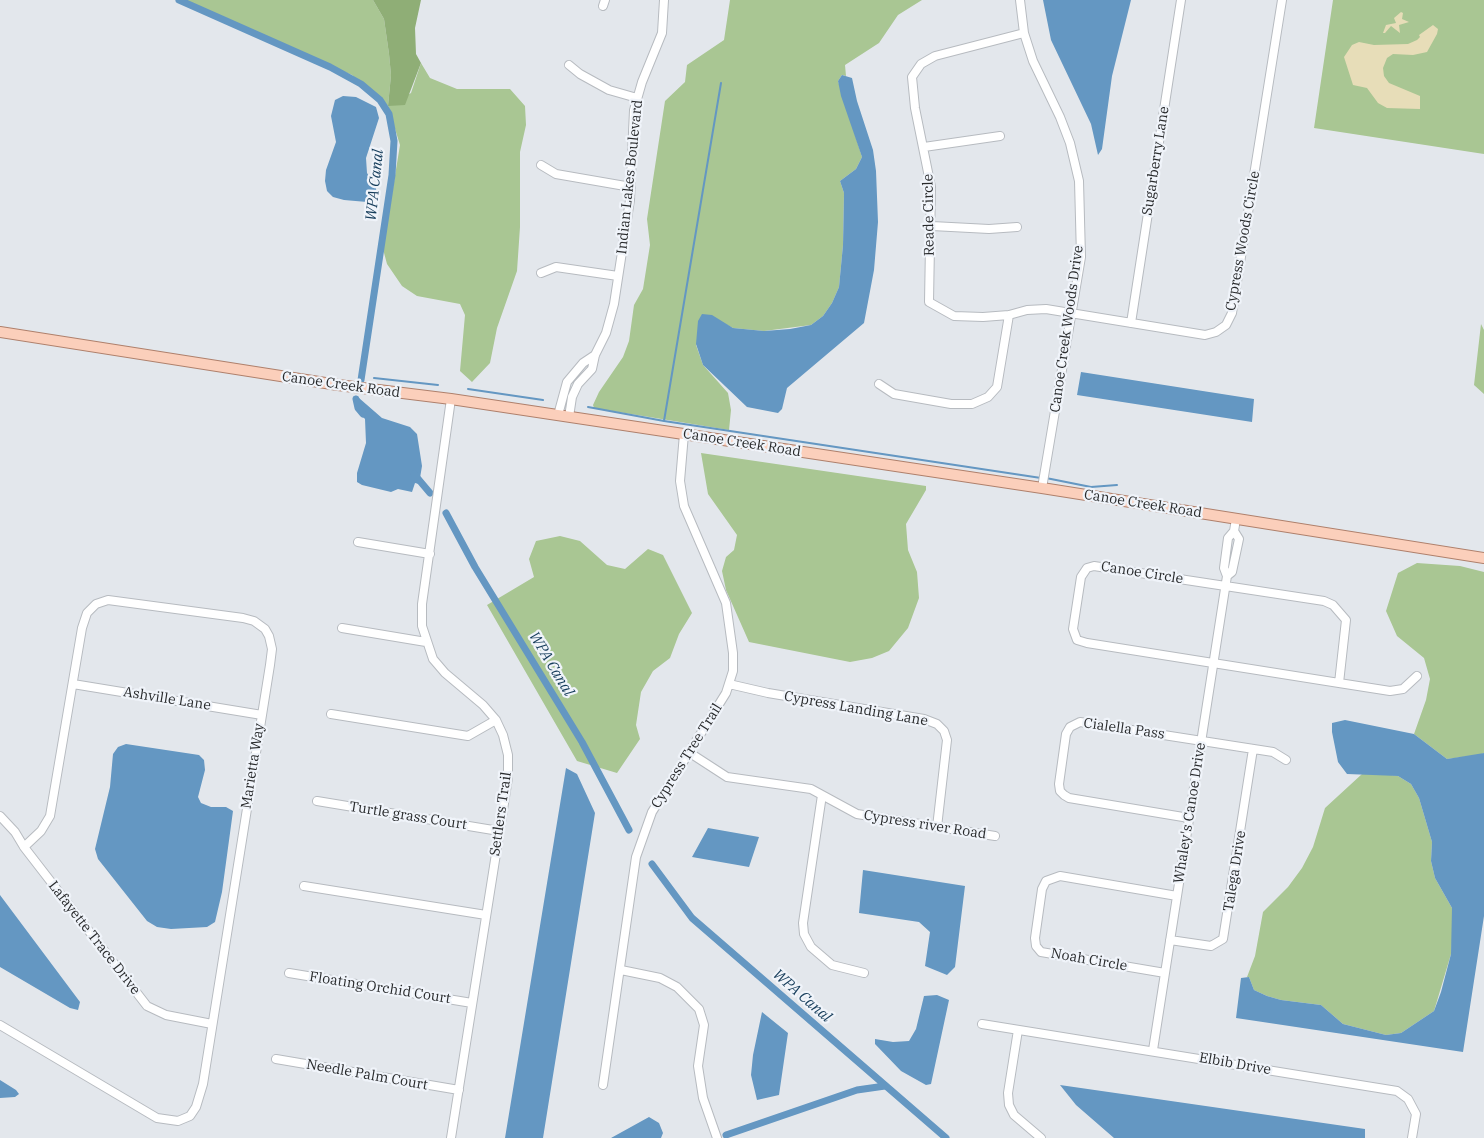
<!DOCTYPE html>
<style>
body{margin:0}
canvas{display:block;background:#e3e7ec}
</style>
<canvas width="1484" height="1138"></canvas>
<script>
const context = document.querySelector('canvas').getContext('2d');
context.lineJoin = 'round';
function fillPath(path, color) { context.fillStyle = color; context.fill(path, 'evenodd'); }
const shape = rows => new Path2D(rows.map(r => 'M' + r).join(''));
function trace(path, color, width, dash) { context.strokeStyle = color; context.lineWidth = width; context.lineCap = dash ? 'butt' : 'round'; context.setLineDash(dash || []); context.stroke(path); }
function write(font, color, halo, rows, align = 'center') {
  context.font = font + ' "IBM Plex Serif",serif'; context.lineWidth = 4.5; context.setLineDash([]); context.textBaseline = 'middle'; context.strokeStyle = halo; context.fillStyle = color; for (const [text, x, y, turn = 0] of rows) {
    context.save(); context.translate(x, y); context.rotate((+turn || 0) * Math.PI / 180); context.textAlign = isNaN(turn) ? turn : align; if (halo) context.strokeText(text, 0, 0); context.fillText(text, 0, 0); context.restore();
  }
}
const green = shape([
 [182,0,373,0,384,19,389,54,391,75,388,106,411,93,421,63,430,78,457,89,510,89,525,106,526,125,520,152,520,227,517,271,497,328,490,363,472,382,460,371,465,315,460,304,417,296,402,286,387,264,383,249,400,145,388,106,352,75],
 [730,0,922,0,898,15,879,43,845,65,846,76,842,75,838,81,862,157,856,169,840,181,844,193,843,245,839,287,832,303,823,316,811,325,764,331,733,328,723,323,696,345,703,365,728,393,731,410,729,430,594,408,593,405,599,392,623,357,629,341,634,305,643,289,650,245,647,219,665,101,685,82,687,65,724,40],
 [1333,0,1484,0,1484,154,1314,128],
 [1481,324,1484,330,1484,394,1474,385],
 [701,453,926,486,926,490,906,524,908,550,917,572,919,598,908,628,889,651,872,658,850,662,749,642,726,590,722,571,726,557,734,550,737,535,708,494],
 [560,536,580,541,607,565,625,569,648,549,663,555,692,613,679,634,670,658,653,671,641,692,636,725,640,739,617,773,577,761,487,605,534,577,529,559,536,541],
 [1417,563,1460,566,1484,572,1484,753,1479,755,1447,759,1414,734,1426,700,1430,679,1424,658,1397,636,1386,611,1398,573],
 [1377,773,1398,776,1411,784,1419,798,1432,842,1431,861,1435,878,1452,908,1453,931,1451,954,1434,1011,1401,1033,1386,1035,1343,1024,1321,1005,1281,1000,1267,996,1254,990,1249,977,1247,977,1255,956,1263,912,1288,887,1302,868,1313,847,1325,808,1362,774]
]);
const forest = shape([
 [373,0,421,0,415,28,416,54,421,63,405,105,388,106,391,75,389,54,384,19]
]);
const sand = shape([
 [1401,12,1403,13,1402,19,1409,22,1399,25,1400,33,1391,26,1385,33,1383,33,1386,25,1396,23,1394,18],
 [1433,25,1438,29,1437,34,1427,52,1413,55,1393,54,1387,58,1383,68,1384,76,1389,83,1420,96,1420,109,1387,108,1378,103,1367,88,1353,85,1344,57,1352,45,1359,42,1374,45,1408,44,1417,40,1420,37,1419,35]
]);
const water = shape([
 [1043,0,1131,0,1112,76,1102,149,1098,155,1091,124,1051,40],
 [842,75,852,78,857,101,873,150,876,171,878,222,874,270,864,323,787,388,782,409,778,413,747,407,703,365,696,344,698,321,702,314,712,315,733,328,764,331,790,329,811,325,823,316,832,303,839,287,843,245,844,193,840,181,856,169,862,157,841,96,838,81],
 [343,96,356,97,376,107,379,118,366,158,367,173,375,185,378,197,367,202,344,200,333,197,327,191,325,181,326,170,336,142,331,116,335,100],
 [1081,372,1254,399,1252,422,1077,395],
 [359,398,382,418,410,427,417,434,422,466,419,484,415,483,412,492,398,489,391,492,362,485,357,482,357,473,366,443,365,419,357,411],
 [1345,720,1414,734,1447,759,1484,753,1484,916,1463,1052,1236,1018,1241,978,1249,977,1254,990,1267,996,1281,1000,1321,1005,1343,1024,1386,1035,1401,1033,1434,1011,1441,992,1451,954,1452,908,1435,878,1431,861,1432,842,1419,798,1411,784,1398,776,1347,774,1338,762,1332,732,1332,723],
 [126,744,199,755,204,760,205,770,198,797,201,803,211,807,226,807,233,811,222,892,215,922,207,927,171,929,157,927,147,921,98,859,95,849,110,787,113,754,118,747],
 [566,768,577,774,595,813,543,1138,505,1138],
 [708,828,759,837,749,867,692,857],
 [863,870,965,886,955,967,947,975,925,966,930,932,919,922,859,913],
 [0,895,80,1002,78,1010,70,1008,0,967],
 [937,995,949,1000,931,1084,926,1085,901,1071,875,1044,875,1039,893,1042,909,1041,916,1029,924,996],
 [762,1012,788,1033,779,1095,757,1100,751,1075,753,1055],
 [0,1080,16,1090,19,1094,15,1097,0,1098],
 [1060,1085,1365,1129,1365,1138,1114,1138,1076,1105],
 [649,1117,659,1123,663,1133,661,1138,611,1138]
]);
const stream = shape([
 [374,378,438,385],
 [468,389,543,400],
 [588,407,664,421,721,83],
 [664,421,1041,478],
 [1046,478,1091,487,1117,485]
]);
const canal = shape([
 [179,0,330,67,361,84,380,100,389,114,394,141,392,175,361,380],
 [356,399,358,408,363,414],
 [414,474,430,493],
 [446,513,475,567,582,742,629,830],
 [652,864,692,918,946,1138],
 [726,1135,857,1090,885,1086]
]);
const minor = shape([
 [1020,0,1024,33,1033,61,1060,117,1070,143,1079,181,1081,257,1042,488],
 [603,6,605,0],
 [1024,33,935,56,921,64,912,77,915,108,931,187,929,302,954,316,983,317,1009,315,1027,310,1046,309,1205,335,1216,332,1226,325,1232,313,1282,0],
 [569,65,580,74,609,90,637,98],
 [924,147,1000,136],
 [541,165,556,174,631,187],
 [932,226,989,229,1017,227],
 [541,273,556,267,618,276],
 [1131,323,1181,0],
 [879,384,894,394,951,404,972,404,988,397,997,387,1009,315],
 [558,415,567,382,583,363,595,355],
 [569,417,572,397,578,384,592,369,595,355,606,333,614,304,630,200,634,110,642,82,662,33,664,0],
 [358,542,430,554],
 [1227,576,1232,572,1239,539,1234,531],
 [342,628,426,642],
 [1339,683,1346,620,1333,605,1324,601,1094,566,1087,568,1081,577,1073,629,1077,640,1087,643,1339,683,1390,691,1403,689,1417,676],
 [73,684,262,715],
 [729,684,768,693,924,719,937,724,944,731,947,740,937,827],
 [331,714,468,736,496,720],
 [690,753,727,777,811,789,857,814,995,836],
 [822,795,803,923,804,934,811,947,832,965,864,973],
 [317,801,499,831],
 [0,816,15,832,24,847,147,1006,166,1015,212,1024],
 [1189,818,1069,798,1064,795,1060,791,1059,784,1066,734,1070,727,1080,722,1273,752,1286,760],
 [304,886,486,915],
 [1170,940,1211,946,1223,939,1253,749],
 [621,970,660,978,677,987,699,1009,704,1025,698,1066,703,1098,717,1138],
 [289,973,472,1003],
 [1165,973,1041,952,1036,946,1035,938,1042,889,1046,881,1060,876,1177,896],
 [982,1024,1397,1091,1408,1099,1416,1114,1412,1138],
 [0,1025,157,1118,178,1121,190,1116,196,1107,203,1084,270,665,272,649,269,636,265,629,254,621,243,618,108,600,96,604,87,613,82,628,50,816,41,831,24,847],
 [1018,1030,1008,1093,1009,1105,1014,1115,1041,1138],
 [1153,1050,1227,576,1224,568,1228,538,1234,531,1236,519],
 [276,1059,459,1090],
 [603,1085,636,857,652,812,726,693,733,671,733,653,726,603,684,506,680,481,684,434],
 [451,1138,508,778,508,755,503,735,496,720,483,705,445,673,433,659,422,626,422,604,451,399]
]);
const major = shape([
 [0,332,338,385,451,399,1042,488,1484,558]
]);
const streetNames = [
 ["Sugarberry Lane",1156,161,-81],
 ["Indian Lakes Boulevard",630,177,-84],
 ["Reade Circle",929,215,-91],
 ["Cypress Woods Circle",1243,241,-80],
 ["Canoe Creek Woods Drive",1067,329,-82],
 ["Canoe Creek Road",341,385,8],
 ["Canoe Creek Road",742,443,9],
 ["Canoe Creek Road",1143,504,9],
 ["Canoe Circle",1142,573,9],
 ["Ashville Lane",167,699,9],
 ["Cypress Landing Lane",856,709,10],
 ["Cialella Pass",1124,729,8],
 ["Cypress Tree Trail",687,756,-58],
 ["Marietta Way",253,766,-81],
 ["Whaley's Canoe Drive",1190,813,-81],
 ["Settlers Trail",501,814,-82],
 ["Turtle grass Court",408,816,9],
 ["Cypress river Road",925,825,9],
 ["Talega Drive",1235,871,-81],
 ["Lafayette Trace Drive",94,938,52],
 ["Noah Circle",1089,960,10],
 ["Floating Orchid Court",380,988,9],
 ["Elbib Drive",1235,1064,10],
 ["Needle Palm Court",367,1075,10]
];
const waterNames = [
 ["WPA Canal",375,185,-84],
 ["WPA Canal",551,664,59],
 ["WPA Canal",802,996,41]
];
fillPath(green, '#a9c693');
fillPath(forest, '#8fae76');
fillPath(sand, '#e7ddb8');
fillPath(water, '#6497c2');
trace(stream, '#6497c2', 2);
trace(canal, '#6497c2', 7);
trace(minor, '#b7bbc0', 10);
trace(major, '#af806c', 12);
trace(minor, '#fff', 8);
trace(major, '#fbcfbb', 10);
write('14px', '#282a2c', '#f0f4fa', streetNames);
write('italic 15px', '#153c5a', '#f0f4fa', waterNames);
</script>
